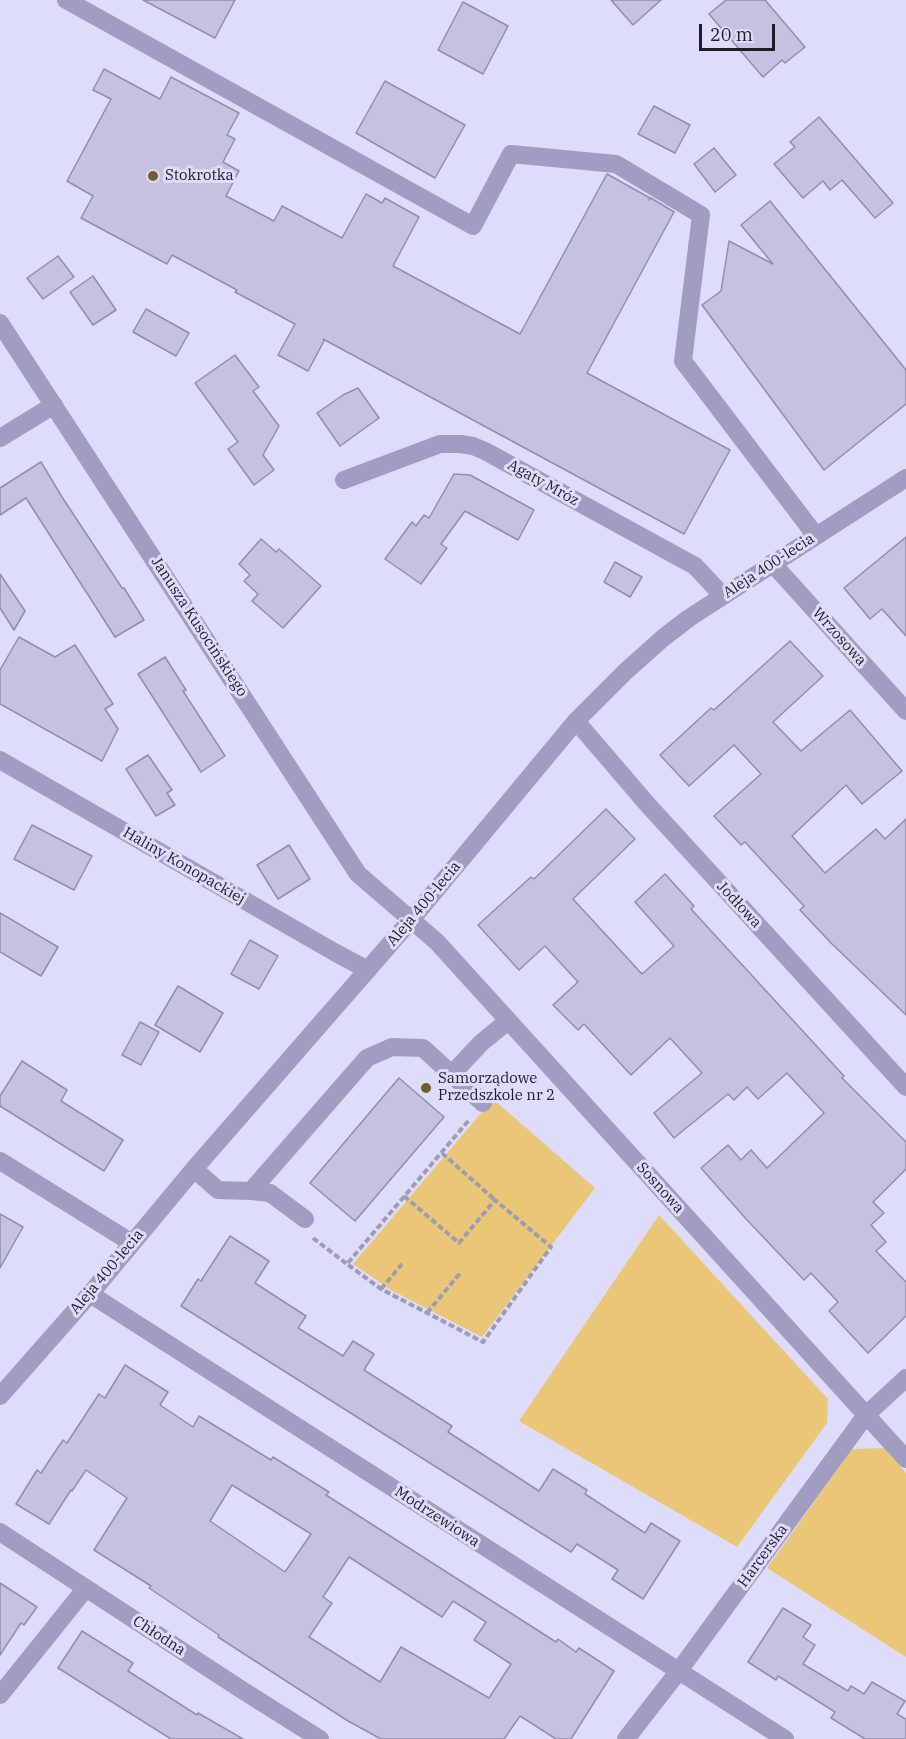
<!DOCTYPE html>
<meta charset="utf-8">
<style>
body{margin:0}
#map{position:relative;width:906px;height:1739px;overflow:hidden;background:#dedcfb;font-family:"IBM Plex Serif",serif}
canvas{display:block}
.scale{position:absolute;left:699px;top:24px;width:76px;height:27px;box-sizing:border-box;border:3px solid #1e1d28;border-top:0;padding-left:8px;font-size:18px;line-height:21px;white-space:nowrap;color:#1e1d28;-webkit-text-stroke:4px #dedcfb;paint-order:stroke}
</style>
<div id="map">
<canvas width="906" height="1739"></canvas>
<div class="scale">20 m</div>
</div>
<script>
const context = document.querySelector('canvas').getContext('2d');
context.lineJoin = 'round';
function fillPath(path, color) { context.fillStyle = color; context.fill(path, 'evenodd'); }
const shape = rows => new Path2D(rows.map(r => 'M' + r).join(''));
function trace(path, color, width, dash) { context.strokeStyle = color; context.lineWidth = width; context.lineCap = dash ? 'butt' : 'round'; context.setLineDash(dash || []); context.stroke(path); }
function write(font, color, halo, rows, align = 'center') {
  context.font = font + ' "IBM Plex Serif",serif'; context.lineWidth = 6; context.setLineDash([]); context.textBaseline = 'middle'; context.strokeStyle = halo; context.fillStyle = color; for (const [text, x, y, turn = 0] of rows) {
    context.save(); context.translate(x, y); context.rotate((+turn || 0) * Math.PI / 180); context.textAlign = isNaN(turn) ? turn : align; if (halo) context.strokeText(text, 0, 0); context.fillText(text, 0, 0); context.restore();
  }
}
const green = shape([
 [493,1099,595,1188,482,1337,391,1290,353,1264],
 [659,1215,828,1399,827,1423,737,1547,519,1421],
 [884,1448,906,1473,906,1657,767,1568,852,1449]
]);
const building = shape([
 [143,0,235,0,215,38,143,0],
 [611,0,661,0,633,25,611,0],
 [726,0,765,0,805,47,785,63,782,60,763,77,709,14,726,0],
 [463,2,508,26,483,74,438,50,463,2],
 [104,69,160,99,171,77,239,113,227,135,235,139,223,162,239,171,226,196,274,221,282,206,342,238,366,194,382,203,385,198,419,217,393,266,520,334,607,174,650,198,649,200,651,198,674,212,587,373,730,450,684,534,323,339,324,341,308,371,278,355,295,324,235,292,237,290,172,255,167,264,81,218,93,196,67,181,111,99,93,90,104,69],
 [385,81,465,125,435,178,356,133,385,81],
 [654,106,690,125,675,153,638,134,654,106],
 [819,117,893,203,875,218,842,180,830,190,823,181,803,198,774,164,795,147,790,142,819,117],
 [714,148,736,175,715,192,694,164,714,148],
 [770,201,906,370,906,404,824,470,702,305,721,291,729,241,773,264,741,225,770,201],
 [58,256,74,277,43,299,27,278,58,256],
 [93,276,116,310,93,325,70,292,93,276],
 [146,309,189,333,176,356,133,332,146,309],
 [235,355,259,387,253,391,279,426,263,455,274,470,254,485,228,449,238,442,195,383,235,355],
 [358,388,379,418,340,446,317,413,343,395,358,388],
 [41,462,62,497,122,588,124,588,144,620,115,637,26,498,0,515,0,488,41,462],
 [454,474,470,475,534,510,518,540,465,511,441,544,447,548,421,584,385,559,412,522,416,526,424,515,429,518,454,474],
 [906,537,906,636,882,609,870,619,844,588,906,537],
 [261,539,276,552,279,549,321,586,283,628,252,601,258,594,244,581,250,575,239,564,261,539],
 [615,562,642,577,630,597,604,582,615,562],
 [0,574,25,611,14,630,0,608,0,574],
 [19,637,55,657,75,645,113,704,105,709,118,729,102,761,0,704,0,670,19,637],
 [790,641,823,676,773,722,801,751,850,710,902,771,862,804,846,785,792,836,825,873,876,829,885,839,906,819,906,1015,831,943,800,910,804,906,745,842,741,845,714,816,761,774,734,745,689,786,660,755,711,708,714,710,790,641],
 [165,657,186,690,183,691,225,756,201,772,138,674,165,657],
 [148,755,172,790,167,793,175,805,156,816,126,769,148,755],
 [606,809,635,839,573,899,642,974,674,946,635,902,665,874,694,906,691,909,844,1076,842,1078,906,1142,906,1169,873,1202,884,1213,871,1225,886,1242,876,1251,906,1282,906,1316,868,1353,829,1311,838,1302,811,1273,804,1280,747,1220,701,1168,728,1145,741,1160,751,1150,767,1168,824,1113,787,1073,758,1099,747,1087,734,1100,728,1094,674,1138,654,1113,702,1073,670,1038,631,1075,584,1024,578,1030,553,1005,578,982,545,946,519,970,478,925,531,877,534,879,606,809],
 [32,825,92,856,74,890,14,859,32,825],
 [289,845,310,879,278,899,257,865,289,845],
 [0,913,58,947,41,976,0,952,0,913],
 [250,940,278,956,259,989,231,974,250,940],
 [178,986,223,1013,200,1052,155,1025,178,986],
 [140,1022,159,1032,141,1065,122,1055,140,1022],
 [22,1061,67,1090,61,1101,123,1140,104,1171,0,1106,0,1096,22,1061],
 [399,1078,444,1117,355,1221,310,1183,399,1078],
 [0,1214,23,1227,0,1268,0,1214],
 [230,1236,269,1261,255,1283,306,1316,298,1328,343,1356,353,1341,374,1354,364,1370,452,1426,448,1432,539,1491,553,1469,587,1490,585,1494,645,1533,651,1523,680,1541,643,1599,612,1579,618,1570,577,1544,571,1552,181,1306,198,1279,201,1281,230,1236],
 [125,1365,168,1392,160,1405,193,1427,199,1416,271,1460,273,1457,329,1492,326,1495,556,1642,558,1639,576,1652,579,1648,614,1671,571,1739,556,1739,520,1716,504,1739,381,1739,348,1721,218,1637,219,1635,149,1588,151,1586,94,1550,127,1498,86,1470,72,1491,71,1490,49,1524,16,1504,37,1470,41,1473,63,1440,67,1443,99,1394,105,1398,125,1365],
 [232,1485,311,1534,285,1572,210,1521,232,1485],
 [349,1557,442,1617,453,1601,486,1622,474,1640,511,1664,489,1698,401,1647,380,1682,309,1637,332,1603,323,1597,349,1557],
 [0,1583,37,1607,24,1625,21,1623,0,1655,0,1583],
 [783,1608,811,1625,803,1637,815,1645,803,1664,848,1691,851,1686,864,1694,872,1682,905,1701,897,1714,906,1719,906,1739,865,1739,831,1718,835,1712,778,1676,776,1680,748,1662,783,1608],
 [82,1631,133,1663,128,1671,197,1715,198,1713,243,1739,171,1739,58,1668,82,1631]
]);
const path = shape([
 [442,1153,495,1200],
 [404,1196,459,1243,495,1200,551,1247,483,1342,381,1289,347,1264,469,1120],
 [313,1238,347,1264],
 [381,1289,402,1264],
 [427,1313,461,1272]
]);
const minor = shape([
 [66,0,473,226,511,154,616,164,701,215,683,361,816,536],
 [0,323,358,874,437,942,906,1459],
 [0,438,54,405],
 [344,480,440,444,461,444,473,446,485,451,695,566,723,596],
 [772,563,906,711],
 [576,721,648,805,906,1087],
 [0,760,336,953,368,970],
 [452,1074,481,1043,508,1021],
 [0,1161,132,1243],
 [194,1169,218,1190,251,1191,367,1058,392,1047,423,1048,483,1103],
 [251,1191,270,1193,305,1219],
 [90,1294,785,1739],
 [0,1396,90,1294,194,1169,411,920,576,721,626,671,663,638,689,618,906,478],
 [0,1532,242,1690,320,1739],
 [0,1695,86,1588],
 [626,1739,678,1672,866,1415,906,1378]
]);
const markers = [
 [153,176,6,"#725e2d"],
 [426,1088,6,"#725e2d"]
];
const poiNames = [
 ["Stokrotka",165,176],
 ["Samorządowe",438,1079],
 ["Przedszkole nr 2",438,1096]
];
const streetNames = [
 ["Agaty Mróz",543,483,29],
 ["Aleja 400-lecia",769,566,-33],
 ["Janusza Kusocińskiego",199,627,57],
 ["Wrzosowa",839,637,48],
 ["Haliny Konopackiej",184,866,30],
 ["Aleja 400-lecia",424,904,-50],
 ["Jodłowa",739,905,47],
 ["Sosnowa",660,1188,48],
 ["Aleja 400-lecia",107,1272,-50],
 ["Modrzewiowa",437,1517,33],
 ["Harcerska",763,1556,-54],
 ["Chłodna",159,1636,33]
];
fillPath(green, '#e9c776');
fillPath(building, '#c4c2e0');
trace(building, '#908eab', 1.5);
trace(path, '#9e9cb5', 4, [6, 3]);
trace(minor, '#a09dc1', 18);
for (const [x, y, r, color] of markers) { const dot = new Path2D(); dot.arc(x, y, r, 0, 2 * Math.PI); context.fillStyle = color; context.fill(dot); trace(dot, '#dedcfb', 2); }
write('15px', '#1e1d28', '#dedcfb', poiNames, 'left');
write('15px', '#1e1d28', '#dedcfb', streetNames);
</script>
